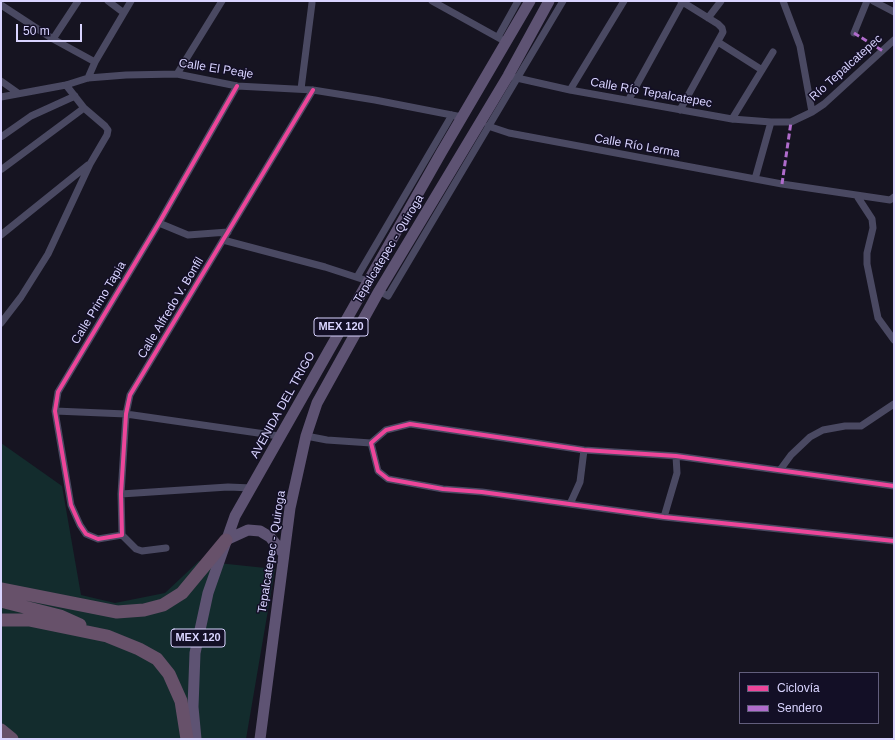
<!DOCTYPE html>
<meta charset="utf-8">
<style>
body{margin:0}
#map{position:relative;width:895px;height:740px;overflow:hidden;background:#161421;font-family:Helvetica,sans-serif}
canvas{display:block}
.frame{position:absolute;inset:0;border:2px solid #d9d4ff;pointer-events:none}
.legend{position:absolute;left:739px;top:672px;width:140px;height:52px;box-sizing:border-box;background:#130f26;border:1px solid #625e7d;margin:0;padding:5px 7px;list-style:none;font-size:12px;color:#d9d4ff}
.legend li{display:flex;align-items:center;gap:8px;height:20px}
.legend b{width:20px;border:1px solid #625e7d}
.scale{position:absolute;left:16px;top:24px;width:66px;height:18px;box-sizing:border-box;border:2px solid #d9d4ff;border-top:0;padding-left:5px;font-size:12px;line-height:14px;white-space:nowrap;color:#d9d4ff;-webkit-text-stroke:3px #130f26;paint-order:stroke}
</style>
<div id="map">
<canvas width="895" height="740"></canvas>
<div class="frame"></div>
<ul class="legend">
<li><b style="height:5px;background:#ed469a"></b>Ciclovía</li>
<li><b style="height:5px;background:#b06ccc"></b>Sendero</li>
</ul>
<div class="scale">50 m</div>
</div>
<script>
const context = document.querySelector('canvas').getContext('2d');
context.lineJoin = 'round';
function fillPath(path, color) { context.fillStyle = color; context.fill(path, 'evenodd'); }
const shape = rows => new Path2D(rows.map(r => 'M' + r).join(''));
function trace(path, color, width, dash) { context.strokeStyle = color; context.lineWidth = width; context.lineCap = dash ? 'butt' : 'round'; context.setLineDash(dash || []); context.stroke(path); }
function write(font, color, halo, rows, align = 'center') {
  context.font = font + ' Helvetica,sans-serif'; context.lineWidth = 3; context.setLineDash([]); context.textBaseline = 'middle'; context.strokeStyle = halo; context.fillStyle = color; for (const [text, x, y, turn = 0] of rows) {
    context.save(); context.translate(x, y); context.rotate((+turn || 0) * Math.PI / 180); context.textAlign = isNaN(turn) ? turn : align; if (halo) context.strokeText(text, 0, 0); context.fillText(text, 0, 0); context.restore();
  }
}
const green = shape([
 [1,443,62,486,81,595,115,603,165,593,199,561,275,569,246,739,1,739]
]);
const street = shape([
 [108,1,124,13],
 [432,1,506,42],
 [783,1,800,46,812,112],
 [873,1,894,12],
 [1,5,53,39,95,62],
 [708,18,721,1],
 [854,33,867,1],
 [498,37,518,1],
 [53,39,78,1],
 [718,42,762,70],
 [177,74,222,1],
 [508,76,570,90,732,119,771,122,791,122,812,112,824,104,894,40],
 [88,78,95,62,131,1],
 [1,81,18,93],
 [237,86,159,223,58,392,55,411,71,505,80,525,86,534,98,539,122,535,121,494,126,414,130,395,313,90],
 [301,89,312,3],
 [570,90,624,1],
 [1,97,66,85,88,78,126,75,177,74,237,86,313,90,375,100,462,117],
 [629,99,683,1],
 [680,110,723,32,722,28,718,24,681,1],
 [732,119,773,52],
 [488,126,509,133,782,184,890,200,894,197],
 [1,137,31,116,75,96],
 [2,169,84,108],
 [755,179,771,122],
 [857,196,872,219,873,228,867,253,867,264,878,318,894,340],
 [159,223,188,235,228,232],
 [1,235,88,165],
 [223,240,325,267,368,281],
 [357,277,452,115],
 [379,291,388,296,563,1],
 [1,323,21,297,48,254,90,164,107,135,108,130,105,126,84,108,66,85],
 [55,411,126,414,279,436],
 [306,436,327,440,371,443],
 [780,470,791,455,810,437,823,430,845,426,861,426,894,404],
 [894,486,676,456,584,450,410,424,386,430,371,443,378,471,388,479,443,489,482,492,664,517,894,541],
 [121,494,228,487,252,488],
 [570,504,580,482,584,450],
 [664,517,677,473,676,456],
 [122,535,136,549,142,551,166,548]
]);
const primary = shape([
 [226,540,248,530,260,531,270,537,283,553],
 [196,739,193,707,195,653,208,593,235,516,441,153,530,1],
 [260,739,290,508,306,436,317,403,379,291,508,76,549,1]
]);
const highway = shape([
 [1,589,117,612,144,610,163,605,182,593,226,540],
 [1,601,60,616,80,625],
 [1,620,29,620,107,636,139,649,157,659,169,674,181,701,187,739],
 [1,730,12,739]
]);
const quiet = shape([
 [854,33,883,51],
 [782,184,791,122]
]);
const cycleway = shape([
 [237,86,159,223,58,392,55,411,71,505,80,525,86,534,98,539,122,535,121,494,126,414,130,395,313,90],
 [894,486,676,456,584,450,410,424,386,430,371,443,378,471,388,479,443,489,482,492,664,517,894,541]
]);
const shields = [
 [341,327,54],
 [198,638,54]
];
const shieldNames = [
 ["MEX 120",341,327],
 ["MEX 120",198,638]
];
const streetNames = [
 ["Río Tepalcatepec",846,68,-42],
 ["Calle El Peaje",216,69,9],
 ["Calle Río Tepalcatepec",651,93,10],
 ["Calle Río Lerma",637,146,10],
 ["Tepalcatepec - Quiroga",389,249,-59],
 ["Calle Primo Tapia",99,303,-59],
 ["Calle Alfredo V. Bonfil",171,308,-59],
 ["AVENIDA DEL TRIGO",283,405,-61],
 ["Tepalcatepec - Quiroga",272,552,-81]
];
fillPath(green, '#132c2d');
trace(street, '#4a4962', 7);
trace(primary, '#5e5373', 11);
trace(highway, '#67516a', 13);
trace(quiet, '#b06ccc', 3, [6, 3]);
trace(cycleway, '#ed469a', 4);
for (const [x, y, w] of shields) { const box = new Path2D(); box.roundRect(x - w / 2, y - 9, w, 18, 3); context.fillStyle = '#130f26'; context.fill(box); trace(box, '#d9d4ff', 1); }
write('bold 11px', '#d9d4ff', null, shieldNames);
write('12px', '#d9d4ff', '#130f26', streetNames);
</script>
